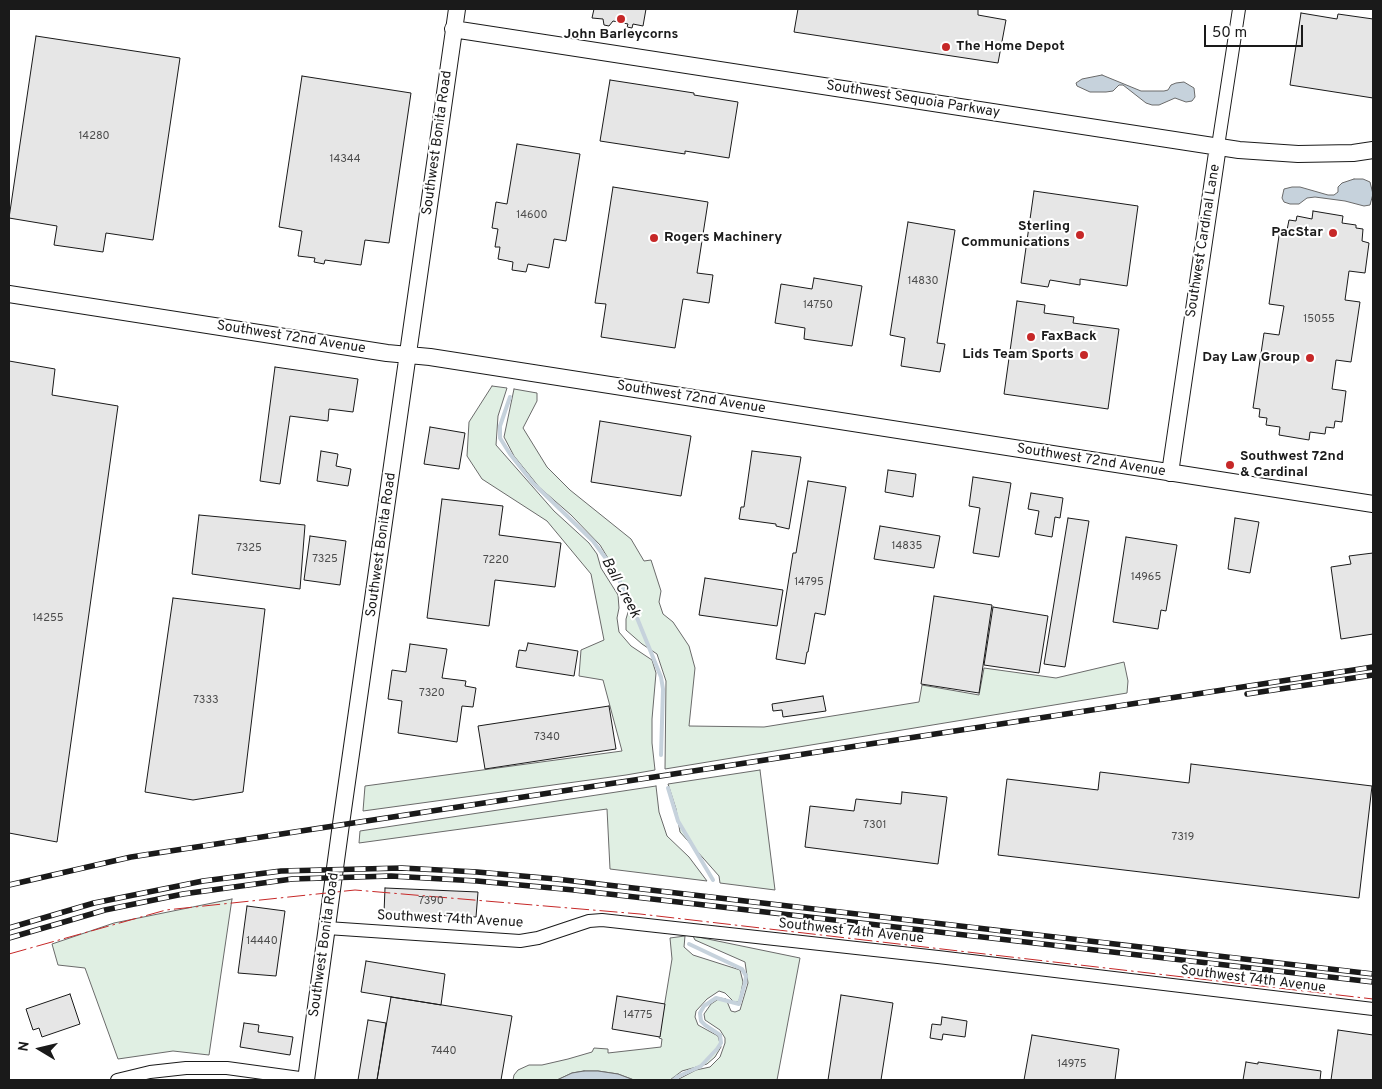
<!DOCTYPE html>
<style>
body{margin:0}
#map{position:relative;width:1382px;height:1089px;overflow:hidden;background:#fff;font-family:Overpass,sans-serif}
canvas{display:block}
.frame{position:absolute;inset:0;border:10px solid #1a1a1a;pointer-events:none}
.north{position:absolute;left:15px;top:1024px;width:50px;height:50px;-webkit-text-stroke:4px #fff;paint-order:stroke;rotate:279deg;font-size:14px;font-weight:700;line-height:20px;text-align:center;color:#1a1a1a}
.north::after{content:'';display:block;margin:auto;width:18px;height:22px;background:#1a1a1a;clip-path:polygon(50% 0,100% 100%,50% 72%,0 100%)}
.scale{position:absolute;left:1204px;top:25px;width:99px;height:22px;box-sizing:border-box;border:2px solid #1a1a1a;border-top:0;padding-left:6px;font-size:15px;line-height:18px;white-space:nowrap;color:#1a1a1a;-webkit-text-stroke:4px #fff;paint-order:stroke}
</style>
<div id="map">
<canvas width="1382" height="1089"></canvas>
<div class="frame"></div>
<div class="north">N</div>
<div class="scale">50 m</div>
</div>
<script>
const context = document.querySelector('canvas').getContext('2d');
context.lineJoin = 'round';
function fillPath(path, color) { context.fillStyle = color; context.fill(path, 'evenodd'); }
const shape = rows => new Path2D(rows.map(r => 'M' + r).join(''));
function trace(path, color, width, dash) { context.strokeStyle = color; context.lineWidth = width; context.lineCap = dash ? 'butt' : 'round'; context.setLineDash(dash || []); context.stroke(path); }
function write(font, color, halo, rows, align = 'center') {
  context.font = font + ' Overpass,sans-serif'; context.lineWidth = 4; context.setLineDash([]); context.textBaseline = 'middle'; context.strokeStyle = halo; context.fillStyle = color; for (const [text, x, y, turn = 0] of rows) {
    context.save(); context.translate(x, y); context.rotate((+turn || 0) * Math.PI / 180); context.textAlign = isNaN(turn) ? turn : align; if (halo) context.strokeText(text, 0, 0); context.fillText(text, 0, 0); context.restore();
  }
}
const green = shape([
 [492,386,507,388,498,416,496,445,554,511,589,543,597,554,601,568,618,595,619,608,617,618,619,632,631,646,652,660,656,673,652,719,652,743,655,770,626,775,363,811,365,786,622,751,603,680,579,676,581,650,604,640,591,574,547,521,482,479,467,456,469,422,492,386],
 [514,389,537,393,537,401,523,428,547,467,570,490,631,539,644,561,651,560,661,591,659,602,663,614,673,622,689,646,695,668,689,726,764,727,919,702,922,685,979,695,984,668,1056,678,1124,662,1128,681,1127,693,665,769,666,681,657,654,642,644,626,630,626,619,629,609,620,578,600,545,571,515,539,487,514,456,504,437,514,389],
 [760,770,775,890,720,883,719,876,680,832,676,809,668,784,760,770],
 [656,786,659,812,667,836,689,857,707,881,610,869,607,809,359,843,360,831,656,786],
 [232,899,209,1055,173,1051,118,1059,85,968,58,965,52,944,114,923,232,899],
 [685,936,684,947,693,955,740,970,743,982,740,998,738,1002,734,1002,725,993,719,991,707,999,696,1011,695,1017,698,1025,718,1036,721,1047,715,1057,707,1064,682,1071,670,1080,634,1080,618,1074,598,1071,584,1071,572,1073,557,1080,513,1080,514,1075,518,1070,529,1065,542,1065,568,1059,592,1052,594,1048,608,1049,608,1053,661,1047,662,1039,659,1038,672,959,670,938,685,936],
 [693,936,800,958,777,1080,677,1080,696,1070,710,1067,720,1057,725,1043,725,1038,720,1030,705,1020,704,1014,711,1004,720,998,726,999,731,1011,735,1012,740,1010,748,983,745,962,695,940,693,936]
]);
const water = shape([
 [1102,75,1141,91,1164,91,1168,90,1171,85,1176,83,1184,82,1194,88,1195,97,1192,101,1186,102,1175,98,1159,105,1152,105,1146,103,1123,85,1119,85,1113,91,1106,92,1090,92,1077,86,1076,83,1082,79,1102,75],
 [1354,179,1363,179,1370,182,1373,194,1370,205,1364,206,1345,201,1315,197,1307,198,1299,204,1290,204,1284,202,1282,198,1284,189,1292,187,1300,187,1328,195,1334,195,1338,192,1338,187,1342,183,1354,179],
 [584,1071,598,1071,618,1074,634,1080,557,1080,572,1073,584,1071]
]);
const stream = shape([
 [510,397,500,426,500,438,510,454,533,483,593,541,613,568,633,608,661,677,663,689,661,755],
 [668,788,678,821,713,880],
 [674,1080,677,1077,701,1066,717,1049,721,1043,720,1035,705,1025,701,1021,700,1013,704,1006,716,998,739,1004,745,983,746,976,742,969,689,944]
]);
const building = shape([
 [594,9,646,9,643,26,633,24,632,28,627,27,628,24,613,21,609,26,604,25,603,19,592,18,594,9],
 [798,9,978,9,978,15,1006,20,998,63,794,32,798,9],
 [1301,13,1337,19,1338,14,1373,19,1373,98,1290,85,1301,13],
 [36,36,180,58,153,240,106,233,103,252,54,245,57,226,9,218,36,36],
 [302,76,411,93,389,243,365,240,361,265,325,260,324,264,314,262,315,258,298,256,302,231,279,227,302,76],
 [610,80,694,93,694,95,738,102,729,158,685,151,685,154,600,141,610,80],
 [517,144,580,154,566,241,554,239,549,268,528,264,526,272,512,270,513,262,498,259,500,247,495,247,498,229,492,228,496,202,507,204,517,144],
 [613,187,708,202,697,273,713,275,709,303,683,299,675,348,601,337,606,304,595,303,613,187],
 [1034,191,1138,206,1127,286,1080,279,1080,285,1050,280,1048,287,1021,283,1034,191],
 [1313,211,1343,216,1342,223,1356,225,1356,228,1363,229,1362,241,1369,243,1365,273,1349,271,1345,300,1360,302,1351,362,1336,360,1332,389,1346,391,1342,422,1335,421,1334,428,1326,427,1325,434,1310,432,1309,440,1279,435,1280,427,1266,425,1267,418,1259,417,1260,409,1253,408,1264,333,1279,335,1284,306,1269,304,1280,229,1287,230,1289,220,1296,221,1297,216,1312,219,1313,211],
 [908,222,955,230,937,343,945,344,940,372,901,366,905,338,890,335,908,222],
 [814,278,862,286,852,346,804,339,805,328,775,323,781,284,812,289,814,278],
 [1017,301,1045,305,1044,313,1074,317,1073,323,1119,329,1108,409,1004,394,1017,301],
 [9,361,55,369,52,395,118,406,57,842,9,833,9,361],
 [275,367,358,379,353,412,329,409,328,421,290,416,280,484,260,481,275,367],
 [600,421,691,436,681,496,591,482,600,421],
 [430,427,465,433,459,469,424,464,430,427],
 [321,451,338,454,336,466,351,469,348,486,317,481,321,451],
 [752,451,801,457,789,529,776,526,776,524,739,519,741,507,744,507,752,451],
 [888,470,916,474,913,497,885,492,888,470],
 [973,477,1011,483,999,557,973,553,980,508,969,506,973,477],
 [808,481,846,487,825,615,815,613,808,652,807,652,805,664,776,659,793,553,796,553,808,481],
 [1031,493,1063,498,1060,518,1055,517,1052,537,1035,534,1039,511,1028,509,1031,493],
 [442,499,503,506,499,535,561,543,555,587,495,580,489,626,427,618,442,499],
 [199,515,305,525,300,589,192,574,199,515],
 [1068,518,1089,521,1065,667,1044,664,1068,518],
 [1235,518,1259,522,1250,573,1228,569,1235,518],
 [880,526,940,536,934,568,874,559,880,526],
 [310,536,346,541,340,585,304,580,310,536],
 [1126,537,1177,545,1166,611,1161,610,1158,629,1113,622,1126,537],
 [1373,553,1373,634,1341,639,1331,567,1351,564,1349,556,1373,553],
 [705,578,783,590,777,626,699,615,705,578],
 [934,596,992,605,979,693,921,684,934,596],
 [173,598,265,609,243,792,193,800,145,792,173,598],
 [993,607,1048,616,1039,673,984,665,993,607],
 [528,643,578,651,574,676,516,667,519,650,526,651,528,643],
 [410,644,447,649,442,678,466,681,465,686,476,688,473,707,462,706,457,742,398,733,402,701,388,699,392,670,406,672,410,644],
 [823,696,826,711,783,717,782,710,773,711,772,704,823,696],
 [609,706,616,749,485,769,478,726,609,706],
 [1191,764,1372,786,1359,898,998,855,1007,779,1098,790,1100,772,1189,783,1191,764],
 [902,792,947,797,938,864,805,847,810,806,854,811,856,799,901,804,902,792],
 [385,888,478,892,476,917,384,913,385,888],
 [247,906,285,911,276,976,238,973,247,906],
 [366,961,445,974,441,1005,361,992,366,961],
 [70,994,80,1024,42,1037,39,1028,33,1030,26,1009,70,994],
 [841,995,893,1003,881,1080,828,1080,841,995],
 [617,996,665,1004,660,1037,612,1029,617,996],
 [391,997,512,1016,501,1080,377,1080,391,997],
 [942,1017,967,1021,965,1037,943,1034,942,1040,930,1038,932,1024,941,1025,942,1017],
 [368,1020,386,1023,377,1080,358,1080,368,1020],
 [244,1023,259,1025,258,1032,293,1037,290,1055,240,1047,244,1023],
 [1338,1030,1373,1035,1373,1080,1331,1080,1338,1030],
 [1032,1035,1119,1049,1115,1080,1024,1080,1032,1035],
 [1246,1062,1258,1064,1258,1062,1321,1071,1320,1080,1243,1080,1246,1062]
]);
const street = shape([
 [1218,146,1239,9],
 [327,928,520,941,538,938,589,921,602,920,938,957,1373,1009],
 [117,1080,150,1072,186,1068,227,1068,307,1079]
]);
const secondary = shape([
 [453,29,1239,150,1298,154,1353,153,1373,150],
 [9,294,387,353,430,357,1373,504],
 [1170,473,1218,146],
 [306,1080,341,824,457,9]
]);
const rail = shape([
 [1247,694,1373,675],
 [9,885,131,857,1373,667],
 [9,928,94,903,203,881,281,871,402,868,477,872,556,879,1373,974],
 [9,938,105,910,183,894,292,879,391,876,477,881,574,890,1373,982]
]);
const power = shape([
 [9,954,166,910,355,890,640,914,1373,999]
]);
const markers = [
 [621,19,5,"#c62828"],
 [946,47,5,"#c62828"],
 [1333,233,5,"#c62828"],
 [1080,235,5,"#c62828"],
 [654,238,5,"#c62828"],
 [1031,337,5,"#c62828"],
 [1084,355,5,"#c62828"],
 [1310,358,5,"#c62828"],
 [1230,465,5,"#c62828"]
];
const numberNames = [
 ["14280",94,137],
 ["14344",345,160],
 ["14600",532,216],
 ["14830",923,282],
 ["14750",818,306],
 ["15055",1319,320],
 ["14835",907,547],
 ["7325",249,549],
 ["7325",325,560],
 ["7220",496,561],
 ["14965",1146,578],
 ["14795",809,583],
 ["14255",48,619],
 ["7320",432,694],
 ["7333",206,701],
 ["7340",547,738],
 ["7301",875,826],
 ["7319",1183,838],
 ["7390",431,902],
 ["14440",262,942],
 ["14775",638,1016],
 ["7440",444,1052],
 ["14975",1072,1065]
];
const poiNames = [
 ["John Barleycorns",621,35,"center"],
 ["The Home Depot",956,47],
 ["Sterling",1070,227,"right"],
 ["Communications",1070,243,"right"],
 ["PacStar",1323,233,"right"],
 ["Rogers Machinery",664,238],
 ["FaxBack",1041,337],
 ["Lids Team Sports",1074,355,"right"],
 ["Day Law Group",1300,358,"right"],
 ["Southwest 72nd",1240,457],
 ["& Cardinal",1240,473]
];
const streetNames = [
 ["Southwest Sequoia Parkway",913,100,9],
 ["Southwest Bonita Road",438,143,-82],
 ["Southwest Cardinal Lane",1204,241,-81],
 ["Southwest 72nd Avenue",291,338,9],
 ["Southwest 72nd Avenue",691,398,9],
 ["Southwest 72nd Avenue",1091,461,9],
 ["Southwest Bonita Road",382,545,-82],
 ["Southwest 74th Avenue",450,920,3],
 ["Southwest 74th Avenue",851,932,6],
 ["Southwest Bonita Road",325,945,-82],
 ["Southwest 74th Avenue",1253,980,7]
];
const waterNames = [
 ["Ball Creek",620,588,62]
];
fillPath(green, '#e0efe3');
trace(green, '#6a6a6a', 1);
fillPath(water, '#c6d2dc');
trace(water, '#6a6a6a', 1);
trace(stream, '#c6d2dc', 4);
fillPath(building, '#e6e6e6');
trace(building, '#1a1a1a', 1);
trace(street, '#1a1a1a', 14);
trace(secondary, '#1a1a1a', 18);
trace(street, '#fff', 12);
trace(secondary, '#fff', 16);
trace(rail, '#1a1a1a', 5.5);
trace(rail, '#fff', 4, [11]);
trace(power, '#c62828', 1, [18, 4, 2.5, 4]);
for (const [x, y, r, color] of markers) { const dot = new Path2D(); dot.arc(x, y, r, 0, 2 * Math.PI); context.fillStyle = color; context.fill(dot); trace(dot, '#fff', 2); }
write('11px', '#4d4d4d', null, numberNames);
write('bold 14px', '#1a1a1a', '#fff', poiNames, 'left');
write('14px', '#1a1a1a', '#fff', streetNames);
write('italic 15px', '#1a1a1a', '#fff', waterNames);
</script>
